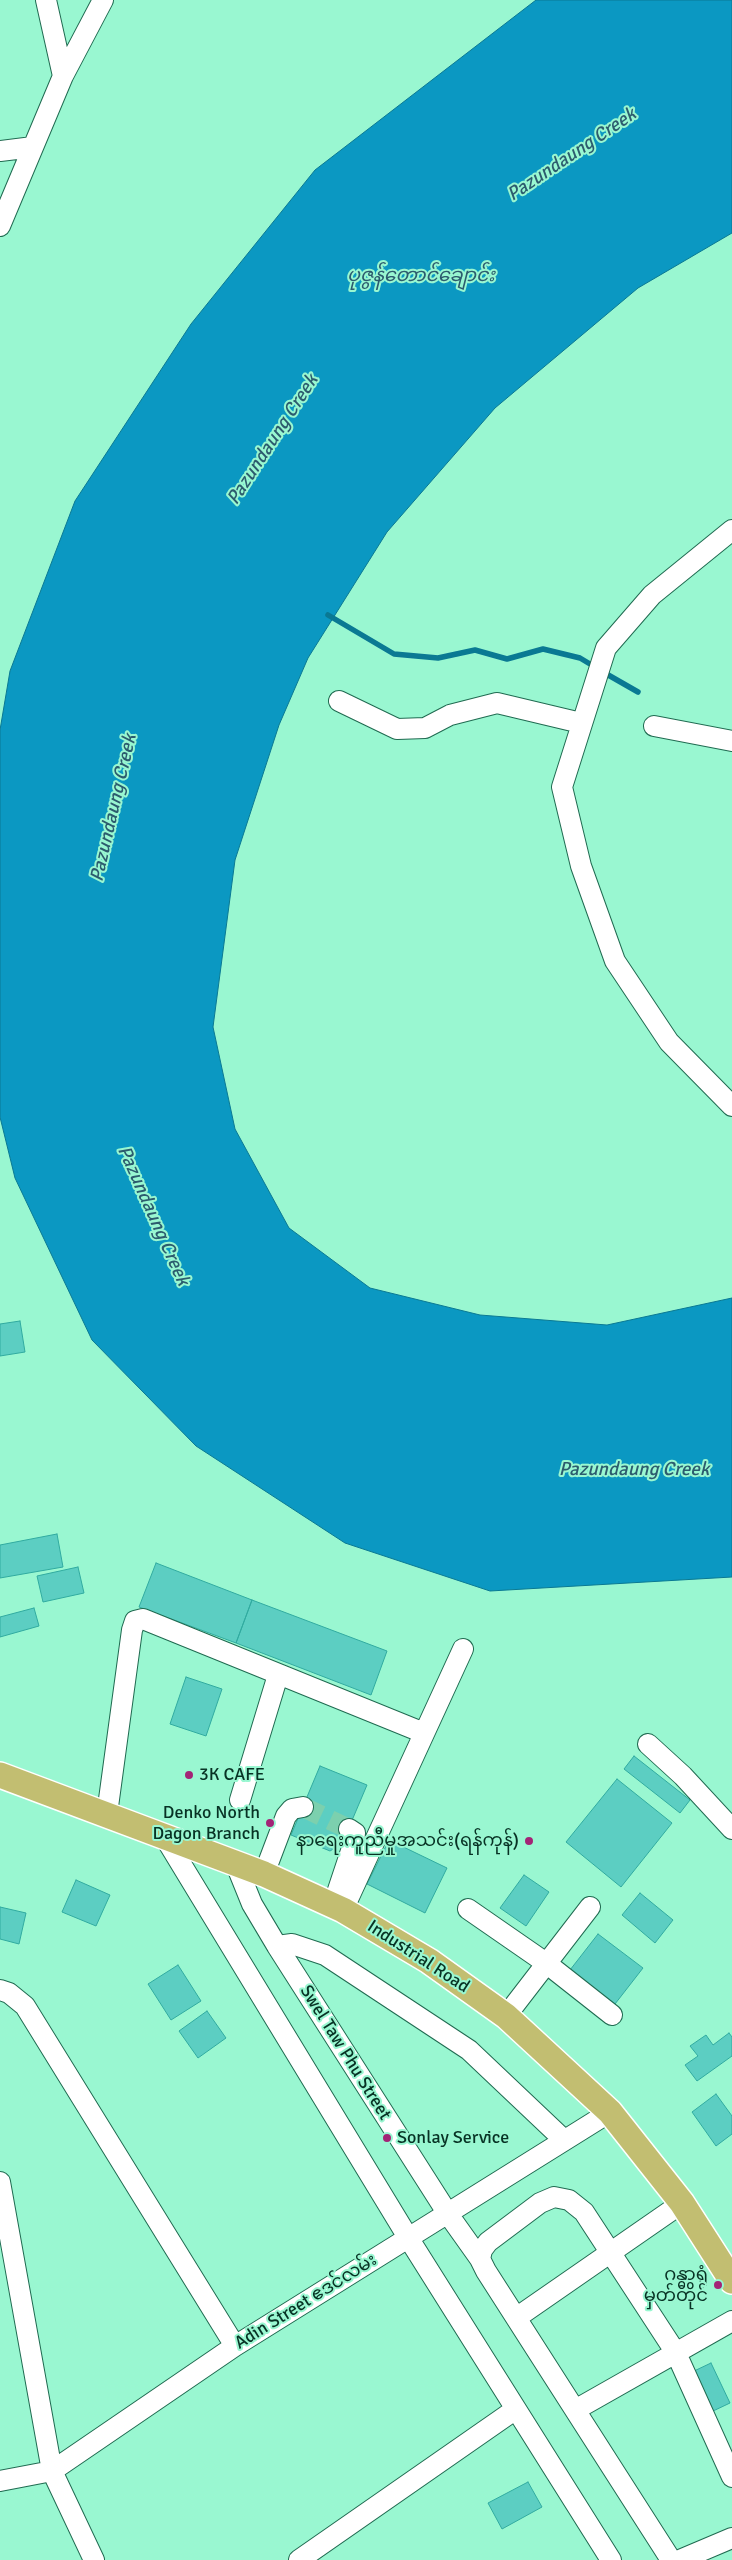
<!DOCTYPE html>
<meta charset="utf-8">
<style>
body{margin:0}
canvas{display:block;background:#99f7d1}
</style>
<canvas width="732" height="2560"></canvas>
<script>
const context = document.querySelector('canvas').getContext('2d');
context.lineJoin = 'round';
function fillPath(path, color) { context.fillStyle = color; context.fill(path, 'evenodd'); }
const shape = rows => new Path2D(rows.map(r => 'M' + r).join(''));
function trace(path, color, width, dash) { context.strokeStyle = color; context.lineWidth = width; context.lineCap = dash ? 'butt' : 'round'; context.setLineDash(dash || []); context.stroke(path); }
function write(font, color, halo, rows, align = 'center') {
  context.font = font + ' Signika,"Noto Sans Myanmar",sans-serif'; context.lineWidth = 4; context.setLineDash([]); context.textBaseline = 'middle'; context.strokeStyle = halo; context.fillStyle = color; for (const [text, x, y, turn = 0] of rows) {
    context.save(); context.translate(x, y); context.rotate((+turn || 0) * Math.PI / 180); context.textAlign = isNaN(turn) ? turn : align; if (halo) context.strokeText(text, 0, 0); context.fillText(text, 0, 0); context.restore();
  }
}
const water = shape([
 [536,0,732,0,732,233,638,288,495,408,387,532,308,658,279,725,235,860,213,1027,235,1129,289,1228,370,1288,480,1315,607,1325,732,1298,732,1577,490,1591,345,1543,196,1446,92,1340,15,1178,0,1117,0,730,10,671,75,501,191,324,315,170,536,0]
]);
const stream = shape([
 [328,615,394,654,438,658,475,650,507,659,543,649,580,658,595,667],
 [603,672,638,692]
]);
const building = shape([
 [20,1321,25,1352,0,1356,0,1324,20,1321],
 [57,1534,63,1567,0,1578,0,1545,57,1534],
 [156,1563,252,1600,236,1643,139,1607,156,1563],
 [78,1567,84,1593,43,1602,37,1576,78,1567],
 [252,1600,387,1651,371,1695,236,1643,252,1600],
 [34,1608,39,1626,0,1637,0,1617,34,1608],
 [186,1677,222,1689,206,1736,170,1724,186,1677],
 [634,1756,690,1800,680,1813,624,1769,634,1756],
 [320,1766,367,1785,342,1844,330,1851,291,1835,320,1766],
 [617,1779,672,1823,621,1887,566,1842,617,1779],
 [389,1840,447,1868,425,1913,367,1884,389,1840],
 [524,1875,549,1892,526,1926,500,1908,524,1875],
 [76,1880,110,1895,96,1926,62,1912,76,1880],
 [640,1893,673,1920,655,1943,622,1915,640,1893],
 [0,1907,26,1913,19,1944,0,1939,0,1907],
 [598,1934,643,1968,615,2004,570,1970,598,1934],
 [178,1965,201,2001,171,2020,148,1984,178,1965],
 [207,2011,226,2038,198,2058,179,2031,207,2011],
 [729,2033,732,2037,732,2056,697,2081,685,2065,698,2056,690,2046,706,2035,713,2045,729,2033],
 [716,2094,732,2116,732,2134,716,2146,692,2112,716,2094],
 [711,2363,730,2403,711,2412,692,2372,711,2363],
 [528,2482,542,2507,502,2529,488,2503,528,2482]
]);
const minorTunnel = shape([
 [303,1807,349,1829]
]);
const minor = shape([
 [46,0,63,76],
 [0,151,33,147],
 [0,226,63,76,103,0],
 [732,530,652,595,606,648,562,787,581,866,615,961,669,1042,732,1106],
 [339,701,397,729,425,728,450,715,497,703,581,723],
 [654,726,732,741],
 [648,1744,683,1776,732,1829],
 [240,1800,278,1675],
 [107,1814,132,1630,135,1621,143,1619,424,1733],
 [164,1836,409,2239,611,2560],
 [235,1862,252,1904,277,1946,448,2214,480,2259],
 [264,1874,286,1816,292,1809,303,1807],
 [333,1905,354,1842,355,1833,349,1829],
 [468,1909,546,1963,612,2015],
 [343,1910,463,1649],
 [277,1946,292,1944,325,1955,469,2050,564,2140],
 [0,1990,9,1993,25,2006,235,2346],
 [506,2016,590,1907],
 [0,2182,52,2471,94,2560],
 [516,2318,682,2203],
 [575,2410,732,2321],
 [0,2481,52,2471,235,2346,610,2112],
 [299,2560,516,2409],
 [671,2560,486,2271,480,2259,482,2250,488,2242,540,2203,554,2197,569,2200,584,2212,676,2353,732,2477],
 [680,2560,732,2538]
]);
const major = shape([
 [0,1775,264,1874,343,1910,429,1961,506,2016,610,2112,682,2203,732,2281]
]);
const markers = [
 [189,1775,5,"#a32476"],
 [270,1823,5,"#a32476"],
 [529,1841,5,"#a32476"],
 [387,2138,5,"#a32476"],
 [718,2285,5,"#a32476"]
];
const poiNames = [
 ["3K CAFE",199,1775,"left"],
 ["Denko North",260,1813],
 ["Dagon Branch",260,1834],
 ["နာရေးကူညီမှုအသင်း(ရန်ကုန်)",519,1841],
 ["Sonlay Service",397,2138,"left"],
 ["ဂန္ဓာရုံ",708,2275],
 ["မှတ်တိုင်",708,2296]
];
const streetNames = [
 ["Industrial Road",418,1957,33],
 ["Swel Taw Phu Street",345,2053,58],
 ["Adin Street ဧဒင်လမ်း",306,2302,-32]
];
const waterNames = [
 ["Pazundaung Creek",572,155,-34],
 ["ပုဇွန်တောင်ချောင်း",421,276],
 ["Pazundaung Creek",273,440,-57],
 ["Pazundaung Creek",114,808,-77],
 ["Pazundaung Creek",153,1216,66],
 ["Pazundaung Creek",634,1470]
];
fillPath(water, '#0b98c2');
trace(water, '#0a7993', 1);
trace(stream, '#0a7993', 5.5);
fillPath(building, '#5ccec2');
trace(building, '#31aba0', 1);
trace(minorTunnel, '#7cd0ae', 20, [20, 10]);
trace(minor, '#206b51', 22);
trace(major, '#fff', 28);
trace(minor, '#fff', 20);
trace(major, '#c2be71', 25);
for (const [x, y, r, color] of markers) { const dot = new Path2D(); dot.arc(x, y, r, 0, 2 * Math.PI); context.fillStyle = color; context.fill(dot); trace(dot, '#99f7d1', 2); }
write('18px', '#073224', '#99f7d1', poiNames, 'right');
write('18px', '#073224', '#99f7d1', streetNames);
write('italic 19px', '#2c5b6e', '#99f7d1', waterNames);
</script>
